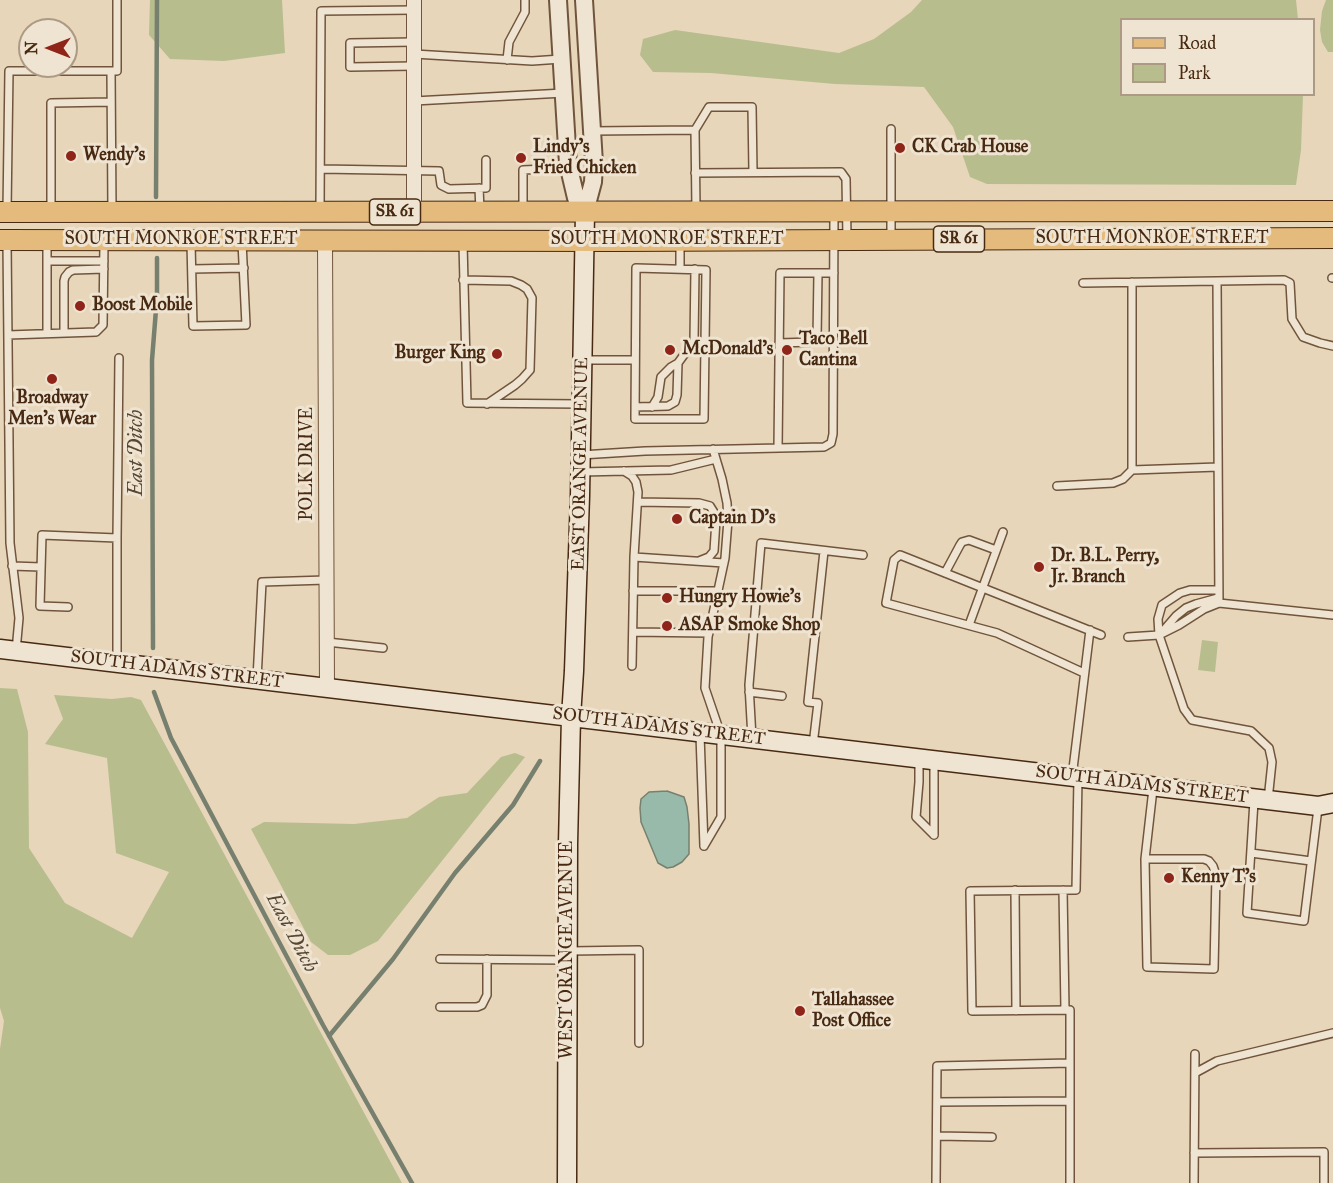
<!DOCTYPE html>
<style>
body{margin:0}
#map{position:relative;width:1333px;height:1183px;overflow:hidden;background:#e7d6b9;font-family:"IM FELL Great Primer",serif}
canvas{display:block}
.legend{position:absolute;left:1120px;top:18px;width:195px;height:78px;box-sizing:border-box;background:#efe4d2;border:2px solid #ac9a85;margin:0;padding:8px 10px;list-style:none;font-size:18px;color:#482a12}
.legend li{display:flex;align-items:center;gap:12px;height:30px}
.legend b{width:30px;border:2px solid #ac9a85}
.north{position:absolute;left:18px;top:18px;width:60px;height:60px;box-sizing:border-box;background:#efe4d2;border:2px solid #ac9a85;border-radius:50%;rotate:270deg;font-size:16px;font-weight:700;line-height:24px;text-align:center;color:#482a12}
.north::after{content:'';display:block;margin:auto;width:21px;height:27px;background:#8f2418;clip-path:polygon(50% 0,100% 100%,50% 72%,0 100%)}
</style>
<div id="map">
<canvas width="1333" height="1183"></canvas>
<ul class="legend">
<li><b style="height:8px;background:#e4bb7c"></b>Road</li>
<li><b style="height:16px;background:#b8bd8e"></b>Park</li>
</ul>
<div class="north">N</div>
</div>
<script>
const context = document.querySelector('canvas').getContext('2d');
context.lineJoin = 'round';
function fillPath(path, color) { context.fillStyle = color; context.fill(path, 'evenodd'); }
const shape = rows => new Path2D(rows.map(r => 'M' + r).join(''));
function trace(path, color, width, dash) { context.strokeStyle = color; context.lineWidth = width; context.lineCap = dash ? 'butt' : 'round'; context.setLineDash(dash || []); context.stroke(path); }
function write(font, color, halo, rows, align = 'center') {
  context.font = font + ' "IM FELL Great Primer",serif'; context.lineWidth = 6; context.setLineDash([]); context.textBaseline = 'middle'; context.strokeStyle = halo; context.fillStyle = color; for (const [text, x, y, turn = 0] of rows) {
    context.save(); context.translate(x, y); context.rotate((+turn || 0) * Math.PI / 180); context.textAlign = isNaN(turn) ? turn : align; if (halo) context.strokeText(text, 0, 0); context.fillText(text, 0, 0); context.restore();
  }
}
const green = shape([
 [150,0,282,0,285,53,224,61,170,59,149,35],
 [922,0,1296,0,1298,19,1122,20,1122,94,1303,95,1301,150,1296,185,987,184,970,177,953,127,924,87,835,84,711,73,653,72,640,55,643,39,675,30,839,53,874,39,911,12],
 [1326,0,1333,0,1333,52,1328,52,1322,42,1320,30,1322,11],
 [1202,640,1218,642,1215,672,1198,670],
 [0,688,17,689,28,732,29,848,65,903,132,938,169,872,116,853,107,758,45,744,63,719,54,695,112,699,131,697,141,700,402,1183,0,1183,0,1049,4,1021,0,1008],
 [515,753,525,757,378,941,350,955,328,955,311,942,251,829,264,822,354,824,407,818,439,797,467,793,501,757]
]);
const water = shape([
 [667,791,684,797,687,807,689,824,689,854,682,862,673,867,667,868,658,863,641,822,640,808,641,799,649,792,667,791]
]);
const stream = shape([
 [156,197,157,0],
 [153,648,152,360,157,297,157,258],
 [154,692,171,738,323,1025,412,1183],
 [329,1036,393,959,455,873,513,805,540,761]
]);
const service = shape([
 [414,42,350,43,350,67,414,66],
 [414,54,532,61,561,59],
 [507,60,509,42,525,12,525,0],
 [111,71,112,210],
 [414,101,564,93],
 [592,131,695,130],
 [321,169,439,171,441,185,449,189,486,188,486,160],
 [695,173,841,172,846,179,847,238],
 [479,188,480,210],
 [696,209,695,130,709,107,752,107,753,172],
 [7,210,9,71,117,71,117,0],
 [320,210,321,11,414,10],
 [523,210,523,170,568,168],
 [51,211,51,103,111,102],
 [891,237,891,129],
 [7,243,10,543,19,618,16,651],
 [191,243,193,326,246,325,242,242],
 [463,243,467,403,580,404],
 [47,261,104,261],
 [636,268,706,270,704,419,635,419,636,268],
 [192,269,244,268],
 [680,269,680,241],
 [1332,278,1333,278],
 [463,280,511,281,521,285,527,289,532,298,530,370,522,379,515,385,487,404],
 [1217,281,1219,603],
 [1083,283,1284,280,1290,283,1292,319,1303,337,1320,343,1333,346],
 [47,333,47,243],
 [64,333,64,281,65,277,69,272,73,270,104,269],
 [8,335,96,332,103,325,104,243],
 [779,343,812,342,817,339,818,273],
 [584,360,635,360],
 [635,407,668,406,675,402,677,395,678,363,694,341,695,269],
 [652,407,658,397,661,377,671,367,678,363],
 [778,448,780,273,834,273],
 [581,455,645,451,824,447,831,443,833,434,834,214],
 [1132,470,1132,282],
 [624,471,632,476,636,482,638,492,634,557,632,666],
 [581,472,671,470,716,459],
 [1057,486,1113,483,1123,479,1132,470,1218,467],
 [638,502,699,503,710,506,715,514,716,520,714,551,709,557,699,561],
 [634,557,724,563],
 [12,566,41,567],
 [945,573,960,545,962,542,969,540,996,550],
 [1218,590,1190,590,1180,593,1162,605,1158,619,1159,635,1184,709,1192,720,1251,731,1269,748,1272,762,1268,800],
 [633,591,718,591],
 [68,607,40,606,42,535,117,538],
 [969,625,1003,532],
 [1163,631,1176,616,1186,608,1196,604,1218,598],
 [633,632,709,633],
 [1128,637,1159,635,1179,625,1204,609,1219,603,1333,615],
 [327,642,383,648],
 [117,663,117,538,119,358],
 [1084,673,997,633,886,603,894,560,900,555,1101,635],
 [257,679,262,582,326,580],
 [749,692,782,696],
 [700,735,704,846],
 [752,738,749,685,761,543,863,555],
 [813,745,818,703,808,702,824,551],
 [934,760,934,835],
 [919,761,919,782,916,817,934,835],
 [1072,777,1090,630],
 [1254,801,1247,913,1304,921,1318,808],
 [704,846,721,817,721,735,705,688,708,637,725,558,728,520,727,503,722,479,713,449],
 [1251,853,1311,861],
 [1145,859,1204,859,1209,861,1213,866,1216,875,1214,969,1147,967,1145,859,1153,789],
 [1015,890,1016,1011],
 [1063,890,1065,1010],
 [570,951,639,950,639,1043],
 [440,959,566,960],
 [440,1007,477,1007,482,1005,487,995,487,959],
 [1195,1073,1217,1061,1333,1033],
 [937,1102,1070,1101],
 [937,1136,992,1137],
 [1194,1153,1324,1152,1324,1183],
 [936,1183,937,1066,1070,1063],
 [1070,1183,1070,1010,972,1011,970,891,1076,890,1078,778],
 [1194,1183,1195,1054]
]);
const minor = shape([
 [414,0,414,212],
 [325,241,327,687]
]);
const tertiary = shape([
 [558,0,568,164,576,198,585,212],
 [584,0,594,163,593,182,585,212]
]);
const secondary = shape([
 [0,649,1318,806,1333,803],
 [567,1183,568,844,571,717,574,671,580,496,585,212]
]);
const primary = shape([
 [0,212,1333,211],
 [0,240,616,241,1333,238]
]);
const markers = [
 [900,148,6,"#8f2418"],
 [71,156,6,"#8f2418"],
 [521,158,6,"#8f2418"],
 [80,306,6,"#8f2418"],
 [670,350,6,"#8f2418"],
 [787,350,6,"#8f2418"],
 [497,354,6,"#8f2418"],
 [52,379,6,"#8f2418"],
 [677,519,6,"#8f2418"],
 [1039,567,6,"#8f2418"],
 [667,598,6,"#8f2418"],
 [667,626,6,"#8f2418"],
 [1169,878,6,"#8f2418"],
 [800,1011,6,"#8f2418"]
];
const shields = [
 [395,212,51],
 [959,239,51]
];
const shieldNames = [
 ["SR 61",395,212],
 ["SR 61",959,239]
];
const poiNames = [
 ["Lindy's",533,148],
 ["Fried Chicken",533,169],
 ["CK Crab House",912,148],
 ["Wendy's",83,156],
 ["Boost Mobile",92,306],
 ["Taco Bell",799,340],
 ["Cantina",799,361],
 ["McDonald's",682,350],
 ["Burger King",485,354,"right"],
 ["Broadway",52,399,"center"],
 ["Men's Wear",52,420,"center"],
 ["Captain D's",689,519],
 ["Dr. B.L. Perry,",1051,557],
 ["Jr. Branch",1051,578],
 ["Hungry Howie's",679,598],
 ["ASAP Smoke Shop",679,626],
 ["Kenny T's",1181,878],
 ["Tallahassee",812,1001],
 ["Post Office",812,1022]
];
const streetNames = [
 ["SOUTH MONROE STREET",1152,239],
 ["SOUTH MONROE STREET",181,240],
 ["SOUTH MONROE STREET",667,240],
 ["POLK DRIVE",308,464,-90],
 ["EAST ORANGE AVENUE",581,464,-89],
 ["SOUTH ADAMS STREET",177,670,7],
 ["SOUTH ADAMS STREET",659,727,7],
 ["SOUTH ADAMS STREET",1142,785,7],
 ["WEST ORANGE AVENUE",568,950,-90]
];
const waterNames = [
 ["East Ditch",137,453,-90],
 ["East Ditch",291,933,62]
];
fillPath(green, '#b8bd8e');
fillPath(water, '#97baab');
trace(water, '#77806e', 1.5);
trace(stream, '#77806e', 4.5);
trace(service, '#70553c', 10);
trace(minor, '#70553c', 16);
trace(tertiary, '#70553c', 20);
trace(secondary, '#482a12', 21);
trace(primary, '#482a12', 22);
trace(service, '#efe4d2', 7);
trace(minor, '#efe4d2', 14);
trace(tertiary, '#efe4d2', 16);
trace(secondary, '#efe4d2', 18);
trace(primary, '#e4bb7c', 20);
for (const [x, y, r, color] of markers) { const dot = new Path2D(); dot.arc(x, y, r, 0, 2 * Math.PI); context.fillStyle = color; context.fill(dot); trace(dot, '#efe4d2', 2); }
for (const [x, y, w] of shields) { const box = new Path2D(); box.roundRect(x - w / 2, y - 13, w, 26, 4.5); context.fillStyle = '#efe4d2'; context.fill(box); trace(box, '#482a12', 1.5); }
write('bold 16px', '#482a12', null, shieldNames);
write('bold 18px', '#482a12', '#efe4d2', poiNames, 'left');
write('18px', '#482a12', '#efe4d2', streetNames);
write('italic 20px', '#584731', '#efe4d2', waterNames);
</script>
